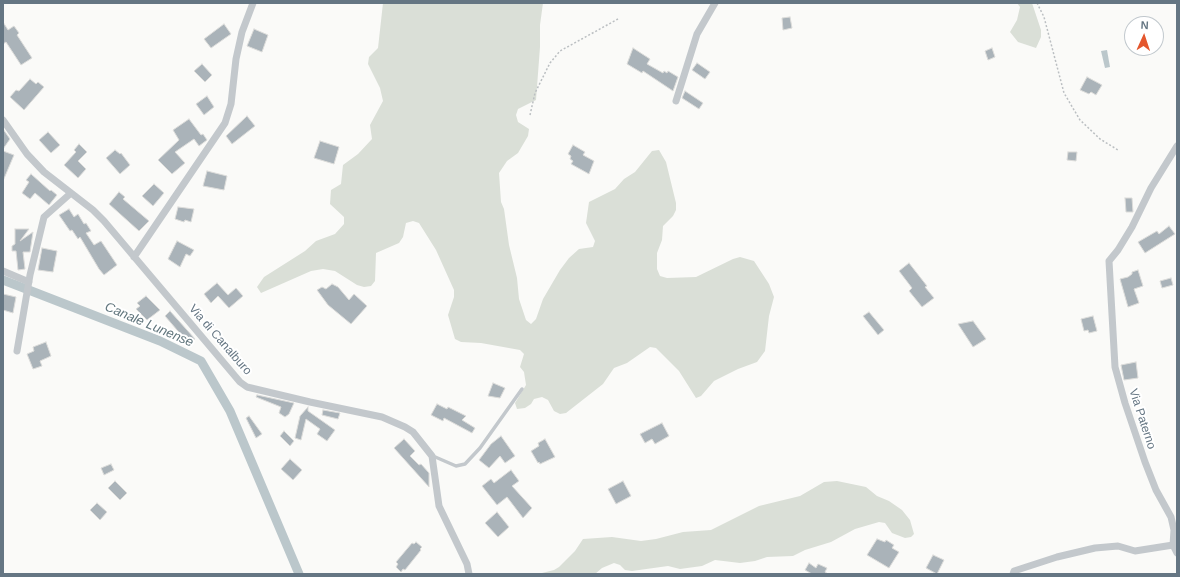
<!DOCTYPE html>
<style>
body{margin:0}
#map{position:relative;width:1180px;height:577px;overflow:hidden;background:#fafaf8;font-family:Arial,sans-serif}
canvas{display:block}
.frame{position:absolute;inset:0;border:4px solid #657683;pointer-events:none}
.north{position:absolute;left:1124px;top:16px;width:40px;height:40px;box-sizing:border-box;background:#fff;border:1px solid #c1c8cd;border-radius:50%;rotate:3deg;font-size:11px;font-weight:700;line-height:16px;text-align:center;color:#657683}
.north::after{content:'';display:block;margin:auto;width:14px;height:18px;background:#e4572e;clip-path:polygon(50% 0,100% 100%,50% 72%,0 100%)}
</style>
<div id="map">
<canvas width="1180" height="577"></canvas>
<div class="frame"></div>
<div class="north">N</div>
</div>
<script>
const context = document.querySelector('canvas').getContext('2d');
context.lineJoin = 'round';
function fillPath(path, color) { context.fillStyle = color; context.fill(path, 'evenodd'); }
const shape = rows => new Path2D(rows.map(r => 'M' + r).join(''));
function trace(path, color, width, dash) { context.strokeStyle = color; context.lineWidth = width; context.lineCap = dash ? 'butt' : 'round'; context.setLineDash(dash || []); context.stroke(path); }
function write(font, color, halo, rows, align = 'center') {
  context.font = font + ' Arial,sans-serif'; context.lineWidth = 4; context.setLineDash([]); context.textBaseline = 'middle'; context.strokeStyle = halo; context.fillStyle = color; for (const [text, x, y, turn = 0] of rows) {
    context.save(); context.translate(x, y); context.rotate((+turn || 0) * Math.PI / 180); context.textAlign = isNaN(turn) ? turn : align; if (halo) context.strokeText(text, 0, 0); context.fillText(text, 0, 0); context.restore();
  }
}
const green = shape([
 [383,3,543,3,540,25,540,47,536,100,518,109,516,115,518,122,529,129,528,136,518,153,507,161,499,173,501,202,504,209,509,245,517,278,519,299,526,320,531,324,536,319,543,299,560,270,569,258,579,249,593,247,595,241,586,223,589,202,615,189,624,179,635,172,652,151,659,150,666,162,676,203,676,210,673,216,663,226,662,240,657,253,657,269,660,276,667,278,696,277,733,259,740,257,754,261,769,284,774,297,769,316,765,351,757,362,738,369,714,381,701,396,696,398,679,371,656,348,650,347,627,363,614,368,603,384,566,413,560,414,554,411,548,400,542,397,534,399,531,404,525,408,517,409,515,403,526,385,524,372,520,367,524,354,520,350,481,343,461,342,455,339,448,315,454,297,454,290,436,250,419,223,413,221,406,223,403,237,399,243,376,253,375,281,371,286,364,287,357,285,335,271,323,269,311,271,261,293,257,287,264,277,305,251,316,241,335,234,344,224,344,217,330,204,331,190,341,184,343,165,358,154,372,139,370,125,383,101,380,88,368,64,369,57,378,48],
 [1017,3,1032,3,1041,30,1041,37,1036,48,1018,42,1010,32,1017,20,1020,7],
 [837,481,866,487,877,496,889,501,902,510,910,520,914,534,911,537,905,538,892,533,885,523,879,522,855,529,831,542,805,550,793,556,767,557,755,561,740,563,715,560,702,566,680,569,668,566,632,571,625,570,620,565,614,563,602,568,595,574,538,574,554,570,559,567,575,551,583,539,612,537,641,541,656,539,683,532,711,530,759,506,800,496,824,482]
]);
const water = shape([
 [1107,50,1110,67,1105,68,1101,51]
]);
const canal = shape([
 [3,280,160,341,201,361,230,411,299,574]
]);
const building = shape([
 [790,17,792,28,783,30,782,18,790,17],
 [3,22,8,30,14,26,19,33,17,35,32,58,21,65,6,42,3,44,3,22],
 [224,24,231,34,211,48,204,39,224,24],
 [254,29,268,35,262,52,247,46,254,29],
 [633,48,650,59,647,64,663,73,664,71,667,73,668,71,678,77,673,91,643,71,642,73,627,64,633,48],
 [992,48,995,57,988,60,985,51,992,48],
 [697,63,710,72,705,79,692,70,697,63],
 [202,64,212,75,205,82,194,71,202,64],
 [1087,77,1102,85,1096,95,1091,92,1089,94,1080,90,1087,77],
 [30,79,36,84,38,82,44,87,24,110,10,97,16,90,19,91,30,79],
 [685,91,703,103,699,109,682,98,685,91],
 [207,96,214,107,204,115,196,104,207,96],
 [247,116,255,126,232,144,226,136,247,116],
 [189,119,201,135,203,134,207,140,199,146,194,139,175,152,185,163,172,174,158,160,179,140,173,130,189,119],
 [3,129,10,139,3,149,3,129],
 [48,132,60,145,51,153,39,140,48,132],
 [320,141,339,147,334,164,314,158,320,141],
 [79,144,87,152,78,161,86,169,78,178,64,165,76,152,74,150,79,144],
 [573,145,585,152,583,155,594,161,589,174,571,164,573,161,570,159,571,156,568,154,573,145],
 [115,150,120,154,121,153,130,165,120,174,106,158,115,150],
 [3,151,14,155,3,181,3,151],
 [1068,152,1077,152,1076,161,1067,160,1068,152],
 [207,171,227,176,224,190,203,186,207,171],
 [31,174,50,191,51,190,57,195,49,205,35,193,30,199,22,193,29,182,26,180,31,174],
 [154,184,164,193,153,206,142,196,154,184],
 [119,192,125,197,123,199,149,221,139,231,109,204,119,192],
 [1125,198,1132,198,1133,212,1126,212,1125,198],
 [178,207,194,209,191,222,185,220,184,222,175,219,178,207],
 [69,209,74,217,78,214,84,224,86,223,91,231,86,233,94,245,101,241,117,265,104,275,99,269,80,237,78,239,72,230,70,231,59,215,69,209],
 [1169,226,1175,234,1145,253,1138,242,1157,231,1159,234,1169,226],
 [15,229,29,229,20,241,33,232,30,252,23,252,25,269,18,270,16,251,12,251,12,246,15,244,15,229],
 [177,241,194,250,190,256,186,254,180,267,168,259,177,241],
 [42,248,57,251,53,272,38,270,42,248],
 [909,263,927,286,925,287,934,298,922,307,909,291,912,288,899,271,909,263],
 [1138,270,1143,286,1134,289,1139,303,1128,307,1120,279,1128,277,1132,274,1132,272,1138,270],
 [1171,278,1173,285,1162,288,1160,281,1171,278],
 [217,283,228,295,236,288,243,296,229,308,218,296,211,303,204,294,217,283],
 [332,284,338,287,349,300,354,294,367,306,351,324,328,305,317,290,322,287,326,289,332,284],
 [3,294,16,297,13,313,3,310,3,294],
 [146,296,160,310,147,320,136,309,140,306,137,303,146,296],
 [170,311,195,339,189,344,165,316,170,311],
 [869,312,884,330,878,335,863,316,869,312],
 [1093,316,1097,331,1089,333,1088,330,1084,331,1081,319,1093,316],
 [973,321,986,339,973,347,958,324,973,321],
 [46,342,51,356,40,361,42,366,33,369,27,354,34,351,33,347,46,342],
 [1136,362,1138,378,1124,380,1121,365,1136,362],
 [493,383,505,388,500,398,488,396,493,383],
 [257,395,294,403,289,414,285,417,279,413,281,407,256,397,257,395],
 [437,404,447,409,448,407,466,416,462,420,475,428,472,433,444,418,443,421,431,415,437,404],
 [308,407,308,411,335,430,327,441,317,434,320,429,306,419,301,440,295,438,300,416,308,407],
 [323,410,340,413,338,419,322,415,323,410],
 [249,416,262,434,256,438,246,418,249,416],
 [662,423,669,436,655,444,652,439,645,443,640,434,662,423],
 [284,431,294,441,290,446,280,436,284,431],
 [501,436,515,456,505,463,500,456,489,468,479,460,491,444,501,436],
 [404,439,415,451,410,456,419,465,421,464,429,473,429,487,394,448,404,439],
 [545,439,555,457,540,464,539,462,538,463,531,451,539,446,538,443,545,439],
 [290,459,302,470,293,480,281,469,290,459],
 [111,464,114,470,104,475,101,468,111,464],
 [511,470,519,481,512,486,532,508,523,518,507,497,497,505,482,486,491,479,494,483,511,470],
 [115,481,127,493,120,500,108,488,115,481],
 [623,481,631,496,616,504,608,489,623,481],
 [97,503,107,512,100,520,90,510,97,503],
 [497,512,509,527,498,537,485,523,497,512],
 [877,539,885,542,886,540,894,545,892,548,899,552,889,568,867,555,877,539],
 [416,542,422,547,420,549,421,550,405,570,403,569,401,572,396,567,398,564,396,562,412,543,414,544,416,542],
 [933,555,944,560,937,574,926,568,933,555],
 [809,563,816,568,818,564,827,568,825,572,828,574,812,574,805,570,809,563]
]);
const path = shape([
 [1037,3,1044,17,1064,93,1080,120,1100,139,1118,150],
 [530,115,535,93,550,63,560,51,618,19]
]);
const service = shape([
 [433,456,456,466,465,464,480,448,522,389]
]);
const minor = shape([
 [676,101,697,34,715,3],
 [3,120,27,154,44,172,93,210,104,221,240,382,247,387,310,402,382,417,405,427,413,432,432,456,439,506,467,564,469,574],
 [134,257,225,123,231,104,236,59,242,32,253,3],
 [3,271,29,282],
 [17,351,30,275,44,217,71,193],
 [1173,545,1177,553],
 [1013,574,1014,571,1057,557,1095,548,1118,546,1135,551,1173,545,1174,530,1171,517,1156,490,1145,462,1125,403,1115,367,1109,261,1118,250,1132,227,1151,188,1177,146]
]);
const streetNames = [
 ["Via di Canalburo",220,340,49],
 ["Via Paterno",1142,419,72]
];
const waterNames = [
 ["Canale Lunense",149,325,23]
];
fillPath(green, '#dadfd7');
fillPath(water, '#bbc7cb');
trace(canal, '#bbc7cb', 9);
fillPath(building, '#aab3b9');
trace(building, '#dcdcda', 1);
trace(path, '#bbbfc2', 1.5, [2, 2]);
trace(service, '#c3c8cc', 3.5);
trace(minor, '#c3c8cc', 7);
write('12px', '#657683', '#fff', streetNames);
write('italic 13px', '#60757c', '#fff', waterNames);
</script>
